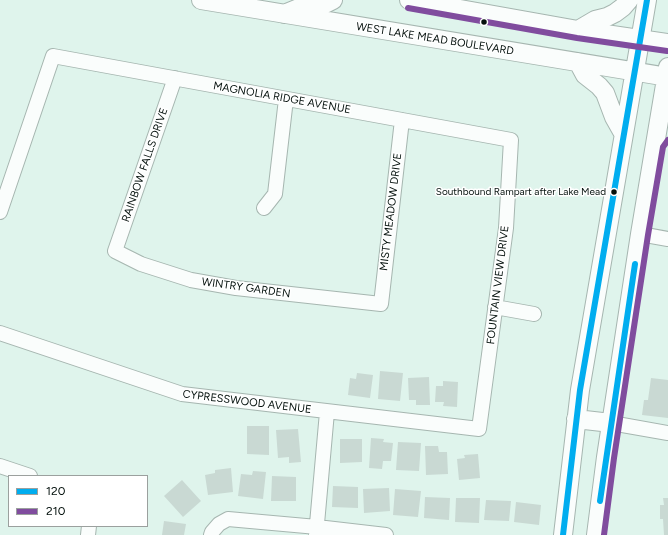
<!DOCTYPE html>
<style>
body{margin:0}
#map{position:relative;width:668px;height:535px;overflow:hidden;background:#dff4ec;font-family:Figtree,sans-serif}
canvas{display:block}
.legend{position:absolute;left:8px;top:475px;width:140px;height:52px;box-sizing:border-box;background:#fff;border:1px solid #9ba09e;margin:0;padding:5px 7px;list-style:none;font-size:12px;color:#04110d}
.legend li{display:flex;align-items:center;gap:8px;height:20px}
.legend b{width:20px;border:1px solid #9ba09e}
</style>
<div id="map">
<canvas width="668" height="535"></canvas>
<ul class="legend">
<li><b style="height:5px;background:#00adef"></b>120</li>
<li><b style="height:5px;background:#804c9e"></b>210</li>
</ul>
</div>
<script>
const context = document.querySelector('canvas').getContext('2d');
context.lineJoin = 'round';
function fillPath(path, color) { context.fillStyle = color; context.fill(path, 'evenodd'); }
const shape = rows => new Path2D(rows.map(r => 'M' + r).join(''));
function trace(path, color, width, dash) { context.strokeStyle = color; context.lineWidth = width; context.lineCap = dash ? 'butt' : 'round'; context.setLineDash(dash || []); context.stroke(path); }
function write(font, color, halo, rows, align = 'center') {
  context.font = font + ' Figtree,sans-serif'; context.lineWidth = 3; context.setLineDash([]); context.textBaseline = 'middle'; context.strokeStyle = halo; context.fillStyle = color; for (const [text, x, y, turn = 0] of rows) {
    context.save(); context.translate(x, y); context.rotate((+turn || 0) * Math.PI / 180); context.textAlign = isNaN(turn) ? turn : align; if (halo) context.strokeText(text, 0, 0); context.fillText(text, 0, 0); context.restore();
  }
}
const building = shape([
 [380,371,403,373,400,401,378,399],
 [357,373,373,375,370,398,348,395,350,378,356,379],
 [429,377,430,405,416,405,416,400,409,400,408,378],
 [651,378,668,380,668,418,642,415,644,400,648,400],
 [443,381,458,382,457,407,443,406,444,402,435,402,436,386,443,386],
 [247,426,269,426,269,455,247,454],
 [298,429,301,462,289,463,289,457,278,458,276,430],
 [371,438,384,439,383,442,393,443,391,461,383,461,382,469,369,468],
 [340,439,362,439,362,462,340,463],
 [398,442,421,443,419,471,396,470],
 [425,446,438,446,439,452,447,452,448,474,426,475],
 [478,454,480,478,459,480,457,459,465,458,464,455],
 [231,468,233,492,208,495,205,475,215,473,215,470],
 [253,471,266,472,263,499,238,496,241,474,252,475],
 [272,476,296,477,296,501,271,501],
 [182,480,201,501,183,517,164,496],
 [333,486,358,487,358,508,332,507],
 [389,488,390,511,364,513,363,489],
 [395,489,421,491,418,517,393,515],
 [425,497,450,498,449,520,424,518],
 [456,498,480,498,479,523,455,522],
 [663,498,668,498,668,535,664,535,663,519,660,519,660,505,664,505],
 [486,500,511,501,509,521,484,520],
 [516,502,541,505,539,525,514,522],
 [164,521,186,524,184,535,162,535]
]);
const minor = shape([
 [175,78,115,251,141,264,191,280,236,288,381,304,402,120],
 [264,208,275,194,286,99],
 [0,212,53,56,511,140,506,228,479,429,182,394,0,333],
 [640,234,668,239],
 [495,307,534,314],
 [611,423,668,433],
 [0,466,30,476],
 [88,535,89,526],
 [211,535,212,532,219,524,228,519,317,527,386,535],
 [316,535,327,412]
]);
const major = shape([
 [201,0,668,77],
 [409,0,578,30,668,43],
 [284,14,311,3,325,4,333,0],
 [578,30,595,20,607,17,615,13,623,7,629,0],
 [578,62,585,75,599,86,605,93,614,117,623,133],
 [576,419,611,423],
 [563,535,580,390,647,0],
 [596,535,606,457,640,234,668,67]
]);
const bus1 = shape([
 [600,501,635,264],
 [563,535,580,390,647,0]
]);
const bus2 = shape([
 [408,8,577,38,667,51],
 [604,535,614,458,648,235,663,147,668,140]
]);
const markers = [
 [484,22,3.5,"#04110d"],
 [614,192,3.5,"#04110d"]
];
const busNames = [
 ["Southbound Rampart after Lake Mead",606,192]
];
const streetNames = [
 ["WEST LAKE MEAD BOULEVARD",435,39,9],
 ["MAGNOLIA RIDGE AVENUE",282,98,10],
 ["RAINBOW FALLS DRIVE",145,165,-71],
 ["MISTY MEADOW DRIVE",391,212,-83],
 ["FOUNTAIN VIEW DRIVE",498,285,-83],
 ["WINTRY GARDEN",246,288,8],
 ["CYPRESSWOOD AVENUE",247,402,7]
];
fillPath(building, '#c9d9d3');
trace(minor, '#a6b6b0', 16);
trace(major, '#a6b6b0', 20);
trace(minor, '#fafdfc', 14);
trace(major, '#fafdfc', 18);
trace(bus1, '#00adef', 6);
trace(bus2, '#804c9e', 6);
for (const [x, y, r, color] of markers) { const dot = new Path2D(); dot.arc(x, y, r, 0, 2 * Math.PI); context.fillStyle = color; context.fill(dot); trace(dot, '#fff', 1.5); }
write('10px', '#04110d', '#fff', busNames, 'right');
write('11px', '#04110d', '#fff', streetNames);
</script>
